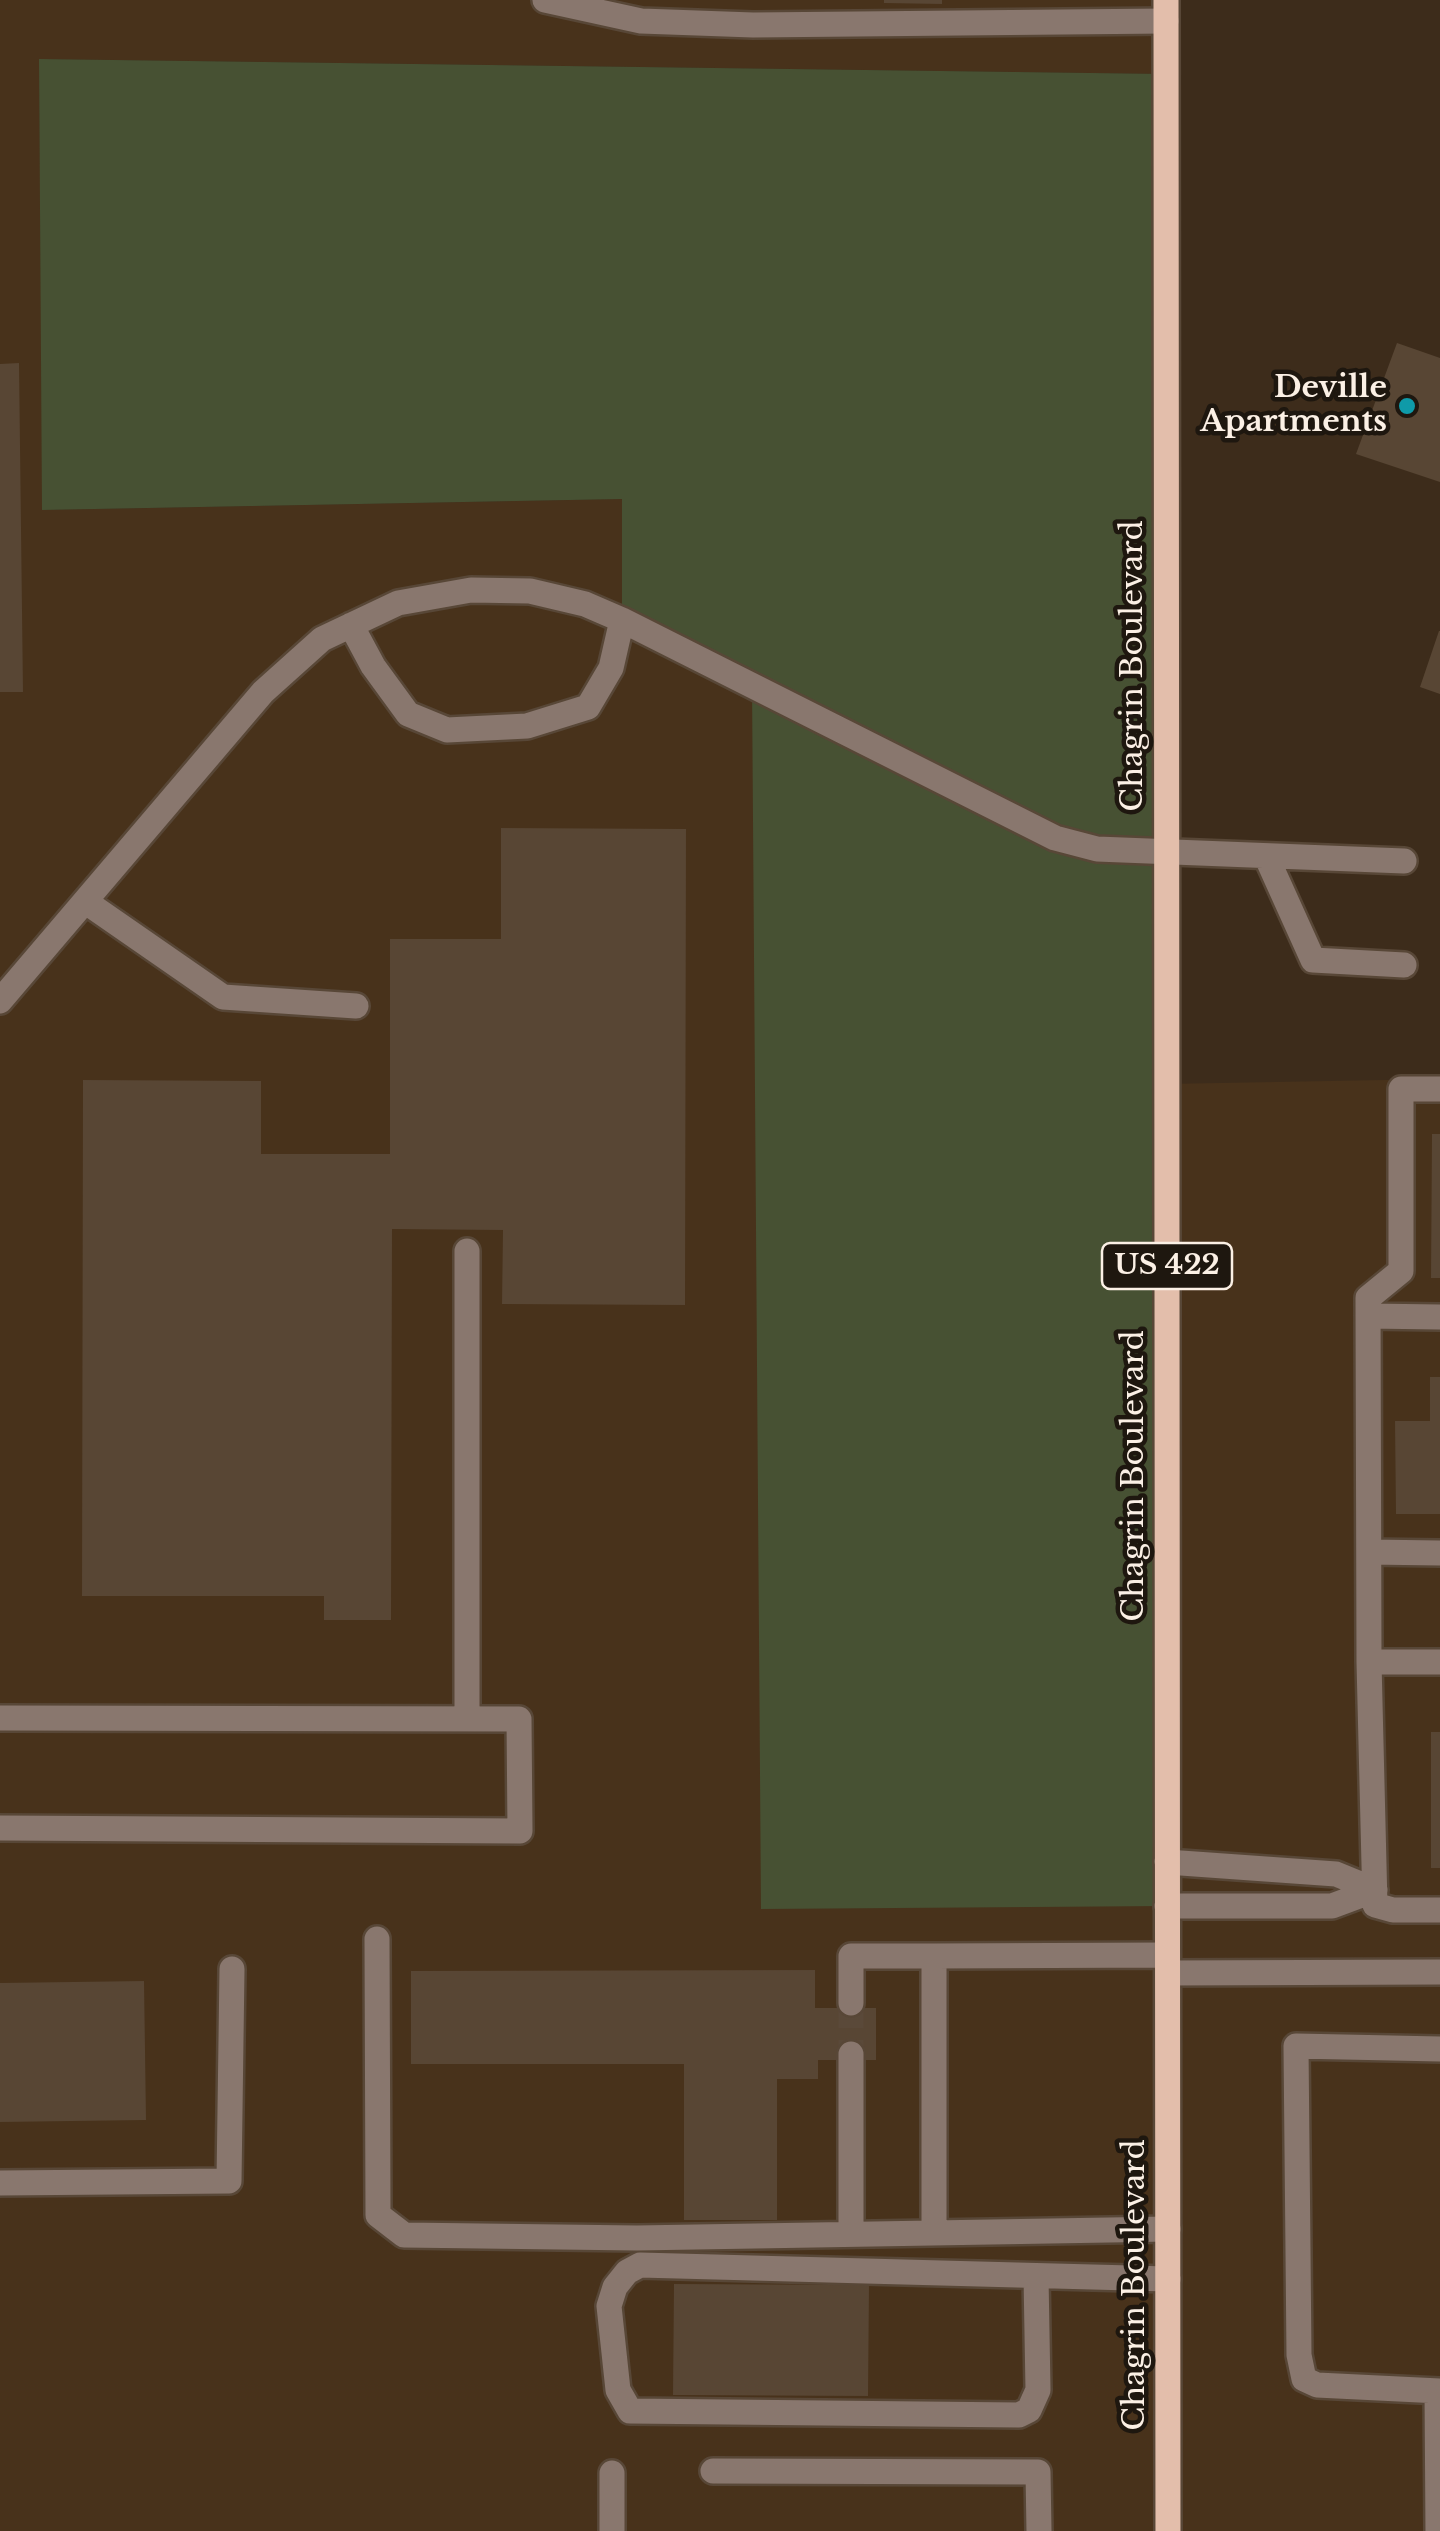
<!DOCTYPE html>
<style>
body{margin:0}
canvas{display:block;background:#3d2c1b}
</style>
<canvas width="1440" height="2531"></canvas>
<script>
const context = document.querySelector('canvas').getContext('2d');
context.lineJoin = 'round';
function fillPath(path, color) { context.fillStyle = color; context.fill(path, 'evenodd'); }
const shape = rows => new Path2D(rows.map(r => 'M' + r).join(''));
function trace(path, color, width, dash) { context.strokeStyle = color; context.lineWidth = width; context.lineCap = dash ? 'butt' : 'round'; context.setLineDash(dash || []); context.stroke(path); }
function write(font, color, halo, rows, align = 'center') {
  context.font = font + ' "Libre Baskerville",serif'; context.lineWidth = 9; context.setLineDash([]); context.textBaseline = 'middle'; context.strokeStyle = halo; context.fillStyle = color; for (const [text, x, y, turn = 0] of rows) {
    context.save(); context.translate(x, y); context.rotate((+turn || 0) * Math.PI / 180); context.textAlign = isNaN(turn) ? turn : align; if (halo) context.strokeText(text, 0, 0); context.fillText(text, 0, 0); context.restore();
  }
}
const built = shape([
 [0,0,1166,0,1166,74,39,59,43,510,622,499,622,620,752,685,1167,1084,1440,1079,1440,2531,0,2531]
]);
const green = shape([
 [39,59,1166,74,1167,1906,761,1909,752,685,622,620,622,499,42,510]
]);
const building = shape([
 [884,0,942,0,942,4,884,3],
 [1397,343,1440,358,1440,482,1356,454],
 [19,363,23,692,0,692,0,364],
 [1439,631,1440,631,1440,694,1420,687],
 [501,828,686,829,685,1305,502,1304,503,1230,392,1229,391,1620,324,1620,324,1596,82,1596,83,1080,261,1081,261,1154,390,1154,390,939,501,939],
 [1432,1134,1440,1134,1440,1278,1431,1278],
 [1430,1377,1440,1377,1440,1514,1396,1514,1395,1421,1430,1421],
 [1431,1732,1440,1732,1440,1868,1431,1868],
 [815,1970,815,2008,876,2008,876,2060,818,2060,818,2079,777,2079,777,2220,684,2220,684,2064,411,2064,411,1971],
 [144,1981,146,2120,0,2122,0,1983],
 [674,2284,869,2285,868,2396,673,2395]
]);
const minorTunnel = shape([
 [851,2003,851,2054]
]);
const minor = shape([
 [545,0,641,21,753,25,1166,21],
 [351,625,373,666,408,714,447,730,527,726,588,707,611,668,622,620],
 [1267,858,1313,960,1404,965],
 [86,902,223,997,356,1006],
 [0,1001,263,692,322,639,398,603,471,590,530,591,585,604,622,620,1055,838,1097,849,1404,861],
 [1440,1089,1401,1089,1401,1271,1368,1298,1369,1662,1375,1905,1393,1910,1440,1910],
 [467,1251,467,1719],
 [1368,1316,1440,1317],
 [1369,1552,1440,1553],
 [1369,1662,1440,1662],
 [0,1718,519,1719,520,1831,0,1828],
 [1167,1862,1336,1874,1375,1890],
 [1167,1906,1332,1906,1375,1890],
 [377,1939,378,2215,404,2235,637,2238,1168,2229],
 [1168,1973,1440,1972],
 [851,2003,851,1956,934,1956],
 [1440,2049,1296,2046,1299,2355,1304,2379,1317,2385,1440,2391],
 [851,2054,851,2234],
 [0,2183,229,2181,232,1969],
 [934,2233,934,1956,1167,1955],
 [1036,2276,1038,2390,1029,2410,1019,2415,630,2411,618,2390,609,2306,615,2287,627,2272,640,2265,1168,2279],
 [1437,2391,1438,2531],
 [713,2471,1038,2472,1039,2531],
 [612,2531,612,2473]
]);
const major = shape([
 [1166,0,1168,2531]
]);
const markers = [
 [1407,406,10,"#0f9aa8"]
];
const shields = [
 [1167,1266,130]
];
const shieldNames = [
 ["US 422",1167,1266]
];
const poiNames = [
 ["Deville",1387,389],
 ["Apartments",1387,423]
];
const streetNames = [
 ["Chagrin Boulevard",1134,666,-90],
 ["Chagrin Boulevard",1135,1476,-90],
 ["Chagrin Boulevard",1136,2285,-90]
];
fillPath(built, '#48321b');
fillPath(green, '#475133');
fillPath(building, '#584634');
trace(minorTunnel, '#5a4939', 25, [25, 12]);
trace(minor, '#584737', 30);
trace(major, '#584737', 30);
trace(minor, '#89776e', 25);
trace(major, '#e3beab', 25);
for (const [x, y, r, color] of markers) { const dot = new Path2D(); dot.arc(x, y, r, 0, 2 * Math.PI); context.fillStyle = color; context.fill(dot); trace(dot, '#1e170f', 4); }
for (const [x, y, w] of shields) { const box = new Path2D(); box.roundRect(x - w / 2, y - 23, w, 46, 8); context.fillStyle = '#1e170f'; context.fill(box); trace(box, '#fbf0e5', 2.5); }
write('bold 28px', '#fbf0e5', null, shieldNames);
write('bold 30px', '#fbf0e5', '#1e170f', poiNames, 'right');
write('30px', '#fbf0e5', '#1e170f', streetNames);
</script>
